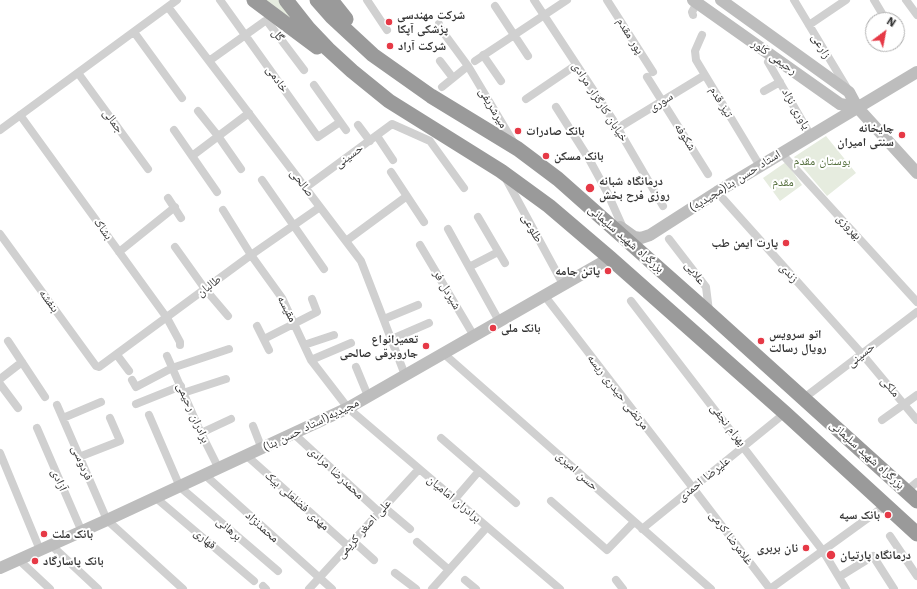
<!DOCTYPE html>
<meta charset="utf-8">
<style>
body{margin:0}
#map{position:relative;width:917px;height:589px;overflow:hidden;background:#fff;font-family:"Work Sans",sans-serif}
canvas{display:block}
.north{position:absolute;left:865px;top:12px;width:40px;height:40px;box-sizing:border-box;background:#fff;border:1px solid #adadad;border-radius:50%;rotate:32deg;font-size:11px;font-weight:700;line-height:16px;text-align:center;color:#333}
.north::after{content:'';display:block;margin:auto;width:14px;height:18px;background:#e63946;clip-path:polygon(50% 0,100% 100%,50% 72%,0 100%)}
</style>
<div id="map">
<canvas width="917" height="589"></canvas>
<div class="north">N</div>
</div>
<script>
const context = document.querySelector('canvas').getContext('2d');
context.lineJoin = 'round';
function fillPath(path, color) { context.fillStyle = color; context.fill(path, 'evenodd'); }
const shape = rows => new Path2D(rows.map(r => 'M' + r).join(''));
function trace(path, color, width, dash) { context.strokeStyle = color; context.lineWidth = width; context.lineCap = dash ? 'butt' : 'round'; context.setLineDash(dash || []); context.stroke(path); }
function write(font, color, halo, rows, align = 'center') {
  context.font = font + ' "Work Sans","Noto Naskh Arabic",sans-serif'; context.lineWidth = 4; context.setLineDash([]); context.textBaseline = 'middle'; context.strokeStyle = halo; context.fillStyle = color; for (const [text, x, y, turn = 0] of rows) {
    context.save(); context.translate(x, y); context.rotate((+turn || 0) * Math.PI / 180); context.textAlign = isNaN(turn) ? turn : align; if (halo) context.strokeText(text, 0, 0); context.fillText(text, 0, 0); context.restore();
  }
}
const green = shape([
 [259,0,278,0,301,31],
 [826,136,856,173,827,196,794,157],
 [786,162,802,185,780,201,763,178]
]);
const street = shape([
 [220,0,318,137,340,122],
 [367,0,387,30],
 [534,0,613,120,663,206],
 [607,0,653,72],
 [794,0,847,88],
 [874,0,886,20],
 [906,0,917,15],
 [495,6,528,56],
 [168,7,361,261,405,375],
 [693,15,692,12,697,3],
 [439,24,440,28,468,66,514,143],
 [809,25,846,0],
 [134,32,182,98],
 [702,35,695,51,696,60,760,166],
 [483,55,501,81],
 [209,61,265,21,267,21,304,70],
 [440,61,453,78],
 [475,61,567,0],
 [768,62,811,136],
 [78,73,148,169],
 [647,77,708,174],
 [314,85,346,130],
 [442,87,468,66],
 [764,91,780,82],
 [526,99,576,65],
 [556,107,589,159,607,192,624,230],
 [198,111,218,136,241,169],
 [20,115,167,318,180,342,180,345],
 [358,125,370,141],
 [618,128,705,75],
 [0,130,177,0],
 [174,130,217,192],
 [377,136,393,160],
 [781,153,917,302],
 [192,156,249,113],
 [391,172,424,222],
 [505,177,563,284],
 [262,180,324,269],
 [305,188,392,124,430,141,464,188],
 [717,192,862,354,917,420],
 [168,198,181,218],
 [223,210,251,255,282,298,311,360,348,408,560,589],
 [478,217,505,263],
 [448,229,499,321],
 [0,234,96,366,99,367,251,255,320,207],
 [669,239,706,287,709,311],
 [346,241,407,196],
 [420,245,474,336],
 [175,247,205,289,228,316],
 [119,252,175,207],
 [469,267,498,252],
 [544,295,693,488,770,589],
 [631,301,823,551,846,589],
 [384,319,418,305],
 [257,326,269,350],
 [264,339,317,312,312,299],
 [392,339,429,323],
 [8,341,45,397],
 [304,345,334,335],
 [443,353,711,589],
 [117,355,129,371],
 [167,356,201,433,219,469],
 [311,360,351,343],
 [356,367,368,396],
 [0,379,22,362],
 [132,380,136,387,172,368,229,349],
 [0,384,18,408],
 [183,393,226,379],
 [804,398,917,312],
 [136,404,181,386],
 [57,405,107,520,183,589],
 [149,415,180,487,278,571],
 [63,418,101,402],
 [882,420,917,395],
 [253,426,262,449],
 [37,428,82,532],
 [201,433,231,419],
 [294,434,379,512],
 [441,438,516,503],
 [0,453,40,550],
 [247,456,348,546],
 [79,457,120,441,110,418],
 [205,475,332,589],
 [906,491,917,482],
 [156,498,254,581],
 [455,499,479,471],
 [551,501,607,550,634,522],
 [384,507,410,529],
 [642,529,785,413],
 [890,536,917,576],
 [353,541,374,560],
 [417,542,449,570],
 [51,545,98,589],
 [19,560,50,589],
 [395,573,416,589],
 [839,577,873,556,894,589],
 [465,580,476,589],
 [616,580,623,589],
 [263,586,266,589],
 [309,589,419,469],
 [432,589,487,527],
 [770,589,886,505]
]);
const secondary = shape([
 [693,0,840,104,857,107],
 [721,0,849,92,857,107,917,173],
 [620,227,634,237,641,238,650,235,717,192,917,72],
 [0,568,107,520,348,408,610,258]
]);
const highway = shape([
 [254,0,317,47],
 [286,0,308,28,328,49,352,71,389,101,501,171,549,206,610,258,785,413,917,534],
 [317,0,332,17,373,55,431,96,518,149,558,179,709,313,917,501],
 [331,0,346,19]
]);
const markers = [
 [389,22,4,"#e63946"],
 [390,46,4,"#e63946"],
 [518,131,4,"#e63946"],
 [902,135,4,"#e63946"],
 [546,156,4,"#e63946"],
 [590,188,5,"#e63946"],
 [786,243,4,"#e63946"],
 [608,271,4,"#e63946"],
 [493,328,4,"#e63946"],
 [761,341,4,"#e63946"],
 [426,346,4,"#e63946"],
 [888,515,4,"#e63946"],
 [44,534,4,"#e63946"],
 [806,548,4,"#e63946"],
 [831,555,5,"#e63946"],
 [35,561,4,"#e63946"]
];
const poiNames = [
 ["شرکت مهندسی",397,15],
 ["پزشکی آپکا",397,29],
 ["شرکت آراد",398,46],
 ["چایخانه",894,128,"right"],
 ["سنتی امیران",894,142,"right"],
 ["بانک صادرات",526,131],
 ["بانک مسکن",554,156],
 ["درمانگاه شبانه",599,181],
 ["روزی فرح بخش",599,195],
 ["پارت ایمن طب",778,243,"right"],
 ["پاتن جامه",600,271,"right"],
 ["بانک ملی",501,328],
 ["اتو سرویس",769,334],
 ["رویال رسالت",769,348],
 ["تعمیرانواع",418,339,"right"],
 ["جاروبرقی صالحی",418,353,"right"],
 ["بانک سپه",880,515,"right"],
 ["بانک ملت",52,534],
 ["نان بربری",798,548,"right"],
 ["درمانگاه پارتیان",840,555],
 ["بانک پاسارگاد",43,561]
];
const streetNames = [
 ["گل",278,35,54],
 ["پور مقدم",630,36,58],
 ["زارعی",821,46,59],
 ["رحیمی کلور",774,57,35],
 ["خادمی",277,79,55],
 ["خیابان کارگزار مرادی",600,102,57],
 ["سوری",661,102,-31],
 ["تیز قدم",721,102,59],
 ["میرشریفی",493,108,59],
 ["یاوری نژاد",796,109,60],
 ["جمالی",113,121,54],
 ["شکوفه",685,137,58],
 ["حسینی",349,156,-36],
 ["استاد حسن بنا(مجیدیه)",735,181,-32],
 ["صالحی",302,183,53],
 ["بهروزی",849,227,47],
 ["طلوعی",532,228,61],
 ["بشاک",103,229,54],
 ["بزرگراه شهید سلیمانی",626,239,41],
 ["علایی",695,273,54],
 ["زندی",789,273,48],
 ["طالبان",209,286,-37],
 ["شیردل فر",447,290,60],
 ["بنفشه",49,301,54],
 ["مقیسه",287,309,62],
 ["حسینی",861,355,-38],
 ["ملکی",890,387,50],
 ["مرتضی حیدری ریسه",618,392,52],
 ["برادران رحیمی",193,413,66],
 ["مجیدیه(استاد حسن بنا)",311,425,-26],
 ["بهرام نجفی",728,425,52],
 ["بزرگراه شهید سلیمانی",867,455,42],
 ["فردوسی",82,463,67],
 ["حسن امیری",577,471,42],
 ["محمدرضا مرادی",336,473,43],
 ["علیرضا احمدی",704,479,-39],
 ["آزادی",59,480,67],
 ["برادران امامیان",454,499,40],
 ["مهدی فضلعلی بیک",297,501,42],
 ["محمدنژاد",262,527,42],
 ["برهانی",229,529,41],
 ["علی اصغر کریمی",364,529,-48],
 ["غلامرضا کرمی",731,538,53],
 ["قهاری",205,539,40]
];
const parkNames = [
 ["بوستان مقدم",822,161],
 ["مقدم",783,182]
];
fillPath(green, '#e6ecdf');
trace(street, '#d0d0d0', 8);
trace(secondary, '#bdbdbd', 12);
trace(highway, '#9a9a9a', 15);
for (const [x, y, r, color] of markers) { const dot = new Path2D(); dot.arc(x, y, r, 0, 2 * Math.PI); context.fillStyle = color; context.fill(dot); trace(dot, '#fff', 1.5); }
write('bold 12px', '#333', '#fff', poiNames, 'left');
write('12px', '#333', '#fff', streetNames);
write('12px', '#56703f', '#fff', parkNames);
</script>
